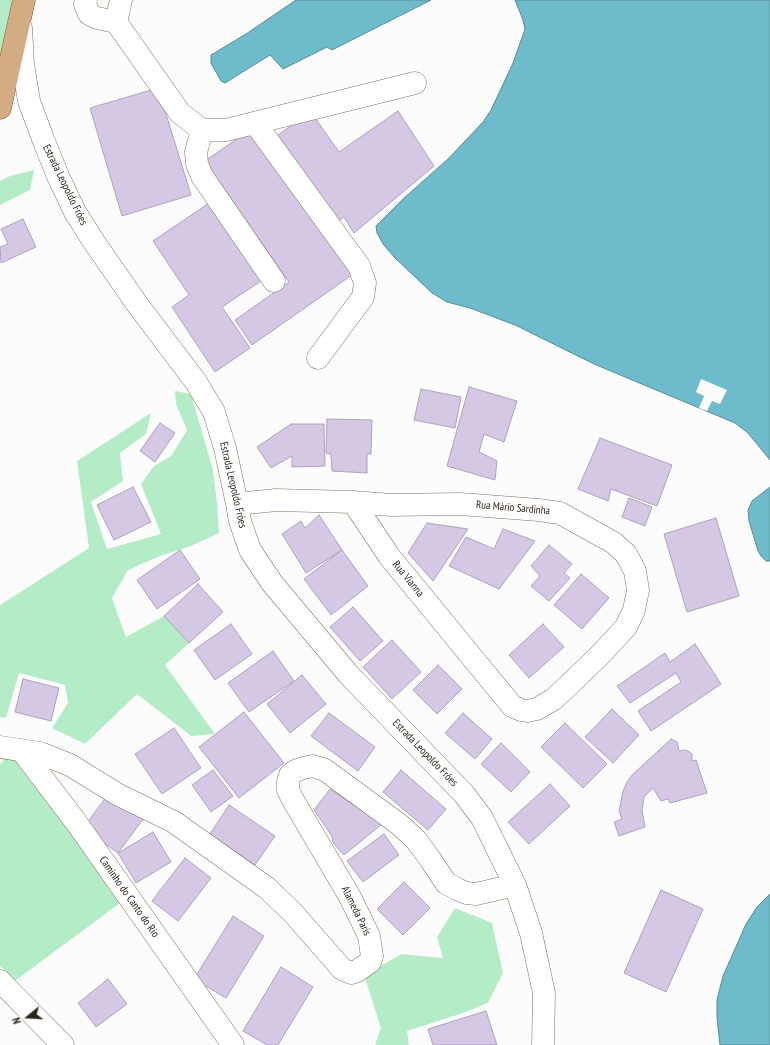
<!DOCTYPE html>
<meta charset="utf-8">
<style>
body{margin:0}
#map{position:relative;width:770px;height:1045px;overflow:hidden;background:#fcfcfc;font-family:"PT Sans Narrow",sans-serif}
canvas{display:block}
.north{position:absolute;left:8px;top:997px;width:40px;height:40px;-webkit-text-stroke:3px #fff;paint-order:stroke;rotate:252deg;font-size:11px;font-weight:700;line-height:16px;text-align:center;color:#2c231a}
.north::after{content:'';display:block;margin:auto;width:14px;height:18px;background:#2c231a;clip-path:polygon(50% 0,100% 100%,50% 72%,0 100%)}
</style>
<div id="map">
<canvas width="770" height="1045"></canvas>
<div class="north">N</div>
</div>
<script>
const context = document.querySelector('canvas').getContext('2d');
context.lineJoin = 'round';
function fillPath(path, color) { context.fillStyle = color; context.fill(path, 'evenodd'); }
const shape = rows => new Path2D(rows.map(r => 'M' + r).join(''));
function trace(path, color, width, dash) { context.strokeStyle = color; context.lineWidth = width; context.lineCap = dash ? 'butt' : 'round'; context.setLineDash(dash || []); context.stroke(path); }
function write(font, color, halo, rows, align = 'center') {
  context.font = font + ' "PT Sans Narrow",sans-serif'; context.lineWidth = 3.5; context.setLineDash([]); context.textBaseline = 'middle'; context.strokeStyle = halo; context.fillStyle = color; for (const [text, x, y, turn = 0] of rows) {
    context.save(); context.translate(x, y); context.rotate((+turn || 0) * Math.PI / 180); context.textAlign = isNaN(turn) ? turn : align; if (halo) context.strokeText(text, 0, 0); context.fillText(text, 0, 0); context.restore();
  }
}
const green = shape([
 [0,0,14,0,0,71],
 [34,170,30,190,0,205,0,181,10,176],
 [175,391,191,394,213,470,217,503,219,533,191,546,160,556,128,570,112,598,126,637,164,616,189,643,165,665,215,734,191,736,137,694,85,744,52,728,68,703,65,685,19,673,6,718,0,717,0,605,89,548,77,461,151,413,146,434,120,453,123,481,91,502,107,549,161,534,141,484,154,466,171,456,187,430,176,404],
 [7,757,23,761,120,903,15,981,0,966,0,764],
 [455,908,492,923,503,973,488,1003,460,1014,407,1031,409,1045,375,1045,381,1028,365,978,381,966,401,954,443,958,437,937]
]);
const water = shape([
 [296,0,431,0,332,50,327,47,283,69,270,55,225,83,221,81,211,63,211,55,246,34,296,0],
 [515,0,770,0,770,460,748,433,735,423,594,364,515,325,470,308,447,302,432,293,394,257,383,244,377,233,376,226,403,199,449,158,483,122,491,110,513,63,525,29,523,20,515,0],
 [770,487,770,561,766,561,761,556,758,551,749,521,748,510,752,501,770,487],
 [770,894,770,1045,720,1045,717,1018,717,1000,723,976,746,924,757,907,770,894]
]);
const pier = shape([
 [701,379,727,390,720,404,712,401,707,411,699,408,704,396,696,392]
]);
const building = shape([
 [158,88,191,195,122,216,90,108,158,88],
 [398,111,434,166,354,233,344,217,335,223,272,139,311,112,339,152,398,111],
 [251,129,352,275,252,345,235,320,289,282,205,161,251,129],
 [212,201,264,279,222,307,250,348,215,372,172,307,189,295,153,241,212,201],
 [23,219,36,247,1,263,0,247,8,244,1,229,23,219],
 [469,387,517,401,504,442,484,434,479,452,497,461,495,480,447,466,469,387],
 [421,389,461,397,455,428,414,420,421,389],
 [327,419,372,420,371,454,367,454,367,473,332,471,331,454,326,453,327,419],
 [160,423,175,433,155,462,140,451,160,423],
 [291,424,324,424,325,466,292,467,292,456,271,468,257,447,291,424],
 [600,438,672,465,657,506,611,489,608,501,578,489,600,438],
 [133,487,151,522,114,540,97,505,133,487],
 [629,498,652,507,645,526,622,517,629,498],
 [319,515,342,550,306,573,282,534,301,521,305,528,319,515],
 [716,518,739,596,687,612,664,534,716,518],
 [427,523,468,529,433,581,408,553,427,523],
 [503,529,535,541,499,589,449,566,466,537,494,549,503,529],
 [549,545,572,564,564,573,570,578,549,601,531,586,540,576,531,566,549,545],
 [180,550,200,579,157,609,137,580,180,550],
 [342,550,368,586,331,615,304,579,342,550],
 [581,574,609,598,582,629,554,605,581,574],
 [198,584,223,612,189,643,164,616,198,584],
 [353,607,383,641,360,661,330,627,353,607],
 [231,624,252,654,215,680,194,650,231,624],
 [543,624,564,647,529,678,509,655,543,624],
 [392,640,421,672,392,699,363,667,392,640],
 [695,644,721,684,651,731,638,711,681,682,676,673,630,703,617,686,665,653,670,662,695,644],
 [273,651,294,681,249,712,228,683,273,651],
 [438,665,462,689,437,714,413,690,438,665],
 [302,675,326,704,290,733,267,704,302,675],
 [23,679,59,688,51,721,15,712,23,679],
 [612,709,639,735,613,763,585,737,612,709],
 [244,712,284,763,239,798,199,747,244,712],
 [329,713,375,747,358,771,311,736,329,713],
 [463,713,492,739,475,759,445,733,463,713],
 [565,723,607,764,583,788,541,747,565,723],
 [174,728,201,768,162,794,135,754,174,728],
 [671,739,677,742,679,751,684,750,688,751,692,754,692,761,696,760,707,793,670,803,668,799,661,801,653,788,644,797,642,811,645,827,619,836,614,822,622,819,619,811,623,791,627,782,632,775,671,739],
 [501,743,530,772,511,792,481,764,501,743],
 [213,770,233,796,211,812,192,785,213,770],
 [401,770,446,809,428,830,383,792,401,770],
 [550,784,570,806,529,844,508,822,550,784],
 [330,789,382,824,344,855,333,843,332,836,314,810,330,789],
 [110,792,144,818,118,853,83,828,110,792],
 [229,805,275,836,255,865,210,834,229,805],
 [153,832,171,862,136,883,118,853,153,832],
 [384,834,399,855,363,882,347,861,384,834],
 [185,858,211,878,178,921,152,901,185,858],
 [404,882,430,908,403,935,377,909,404,882],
 [661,890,703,909,666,992,624,973,661,890],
 [233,916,264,936,226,998,194,979,233,916],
 [281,967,313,987,278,1045,267,1045,243,1031,281,967],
 [108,979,127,1004,96,1027,78,1003,108,979],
 [486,1011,497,1045,433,1045,428,1029,486,1011]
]);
const minor = shape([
 [86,0,85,4,89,14,97,18,116,22,121,0],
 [116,22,180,113,202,130,226,130,415,83],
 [21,28,23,64,29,101,43,139,58,176,75,212,94,242,137,304,196,382,214,412,225,448,237,504,240,521,250,550,272,583,349,675,464,794,482,818,515,885,531,933,544,993,543,1045],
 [255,123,359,266,365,283,363,297,318,358],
 [202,130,196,152,197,164,202,176,274,281],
 [237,504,276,500,353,502,389,556,512,706,521,710,527,711,537,709,554,699,599,656,626,627,634,610,638,590,635,571,626,554,614,543,560,513,539,510,460,504,391,505,353,502],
 [0,747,40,753,70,765,117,794,174,822,267,888,293,913,342,969,351,973,357,971,370,962,372,956,369,936,350,897,293,800,288,790,288,782,290,775,295,771,303,768,313,766,325,770,400,825,416,840,430,859,446,883,457,889,466,893,476,894,515,885],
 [22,751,76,822,233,1045],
 [0,981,63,1045]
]);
const major = shape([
 [0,108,24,0]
]);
const streetNames = [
 ["Estrada Leopoldo Fróes",65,185,64],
 ["Estrada Leopoldo Fróes",233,485,77],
 ["Rua Mário Sardinha",513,508,5],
 ["Rua Vianna",408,579,51],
 ["Estrada Leopoldo Fróes",425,753,46],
 ["Caminho do Canto do Rio",129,897,55],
 ["Alameda Paris",356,911,64]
];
fillPath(green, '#b5ecc8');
fillPath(water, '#6dbbcb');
trace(water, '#5a8d96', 1);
fillPath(pier, '#fcfcfc');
fillPath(building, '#d4c8e5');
trace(building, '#ada2be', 1);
trace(minor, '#86705b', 23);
trace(major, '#87582a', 23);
trace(minor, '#fff', 22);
trace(major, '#d4ac84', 22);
write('11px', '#2c231a', '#fff', streetNames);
</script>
